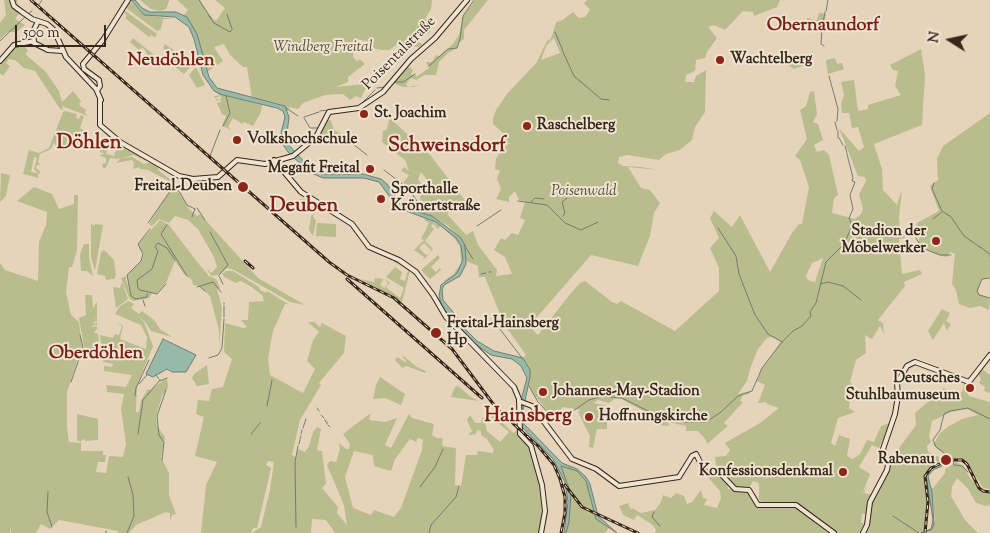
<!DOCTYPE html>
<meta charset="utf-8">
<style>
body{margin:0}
#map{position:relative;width:990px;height:533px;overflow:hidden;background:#e6d4ba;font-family:"Sorts Mill Goudy",serif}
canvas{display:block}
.north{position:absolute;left:925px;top:15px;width:50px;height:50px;-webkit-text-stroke:4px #efe3d2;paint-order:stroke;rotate:280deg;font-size:14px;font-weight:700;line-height:20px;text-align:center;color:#382619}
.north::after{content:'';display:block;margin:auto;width:18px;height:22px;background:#382619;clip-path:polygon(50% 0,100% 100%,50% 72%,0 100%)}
.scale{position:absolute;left:15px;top:25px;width:91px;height:22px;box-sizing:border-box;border:2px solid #382619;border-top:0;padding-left:6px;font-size:15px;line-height:18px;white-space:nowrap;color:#382619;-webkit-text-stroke:4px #efe3d2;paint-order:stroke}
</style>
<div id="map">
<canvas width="990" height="533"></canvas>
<div class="north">N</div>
<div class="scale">500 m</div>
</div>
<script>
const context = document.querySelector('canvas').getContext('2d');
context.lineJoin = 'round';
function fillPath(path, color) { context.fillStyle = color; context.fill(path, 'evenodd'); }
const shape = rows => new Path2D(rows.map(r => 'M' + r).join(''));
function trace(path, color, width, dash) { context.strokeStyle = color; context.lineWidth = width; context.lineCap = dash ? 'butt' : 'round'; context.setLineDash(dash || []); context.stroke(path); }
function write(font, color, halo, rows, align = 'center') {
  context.font = font + ' "Sorts Mill Goudy",serif'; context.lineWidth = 4; context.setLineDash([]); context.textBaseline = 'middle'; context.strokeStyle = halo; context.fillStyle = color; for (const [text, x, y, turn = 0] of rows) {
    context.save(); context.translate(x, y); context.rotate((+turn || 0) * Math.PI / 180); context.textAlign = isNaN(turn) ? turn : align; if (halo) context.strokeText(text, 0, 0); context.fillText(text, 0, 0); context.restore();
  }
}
const green = shape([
 [4,0,18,0,15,8,20,12,15,19,25,25,16,32,8,32,0,39,0,23,6,15],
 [129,0,144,15,174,19,163,19,161,29,157,31,125,7],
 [140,0,169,0,169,1,166,9,160,11,151,9],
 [177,0,200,0,210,16,216,21,225,8,215,0,432,0,431,9,425,19,435,20,431,30,428,34,424,34,418,42,422,44,419,47,398,44,389,50,381,50,366,47,366,41,355,39,353,57,357,61,360,59,365,64,348,77,348,82,336,87,365,84,366,88,361,98,356,96,350,100,343,94,325,95,303,103,298,109,289,107,288,111,281,104,252,98,247,67,243,67,230,55,224,44,214,47,223,61,207,72,201,47,184,15,188,10],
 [475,0,488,0,464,30,464,39,459,43,457,48,448,53,439,62,436,75,425,75,416,80,411,78,406,84,408,87,419,85,414,87,405,87,400,86,394,83,407,66,411,68,413,71,411,74,412,75,415,74,416,77,429,68,426,62,432,62,436,55,439,56,452,45,459,35,463,16],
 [587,0,780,0,777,7,754,16,753,12,743,11,725,30,714,25,708,27,717,38,707,52,705,58,696,60,695,71,686,75,685,82,694,82,696,76,706,70,705,112,695,127,692,140,680,150,666,154,659,160,627,155,619,157,618,163,623,166,642,167,658,170,628,167,641,188,650,190,660,203,654,213,650,236,638,266,591,255,531,324,531,328,538,335,571,293,580,283,585,281,612,302,617,304,621,301,675,331,719,291,719,268,710,248,719,238,710,218,714,211,732,227,740,215,770,272,792,233,799,224,802,224,809,187,800,160,795,156,807,139,800,110,806,106,810,92,814,91,817,114,813,122,818,124,823,140,814,145,817,152,824,150,829,155,838,195,834,198,832,213,855,219,861,214,863,209,859,194,866,181,865,177,858,176,839,128,859,151,864,147,858,127,852,128,849,113,842,113,841,104,844,95,841,82,854,80,858,111,868,109,868,105,901,95,895,86,898,71,893,70,890,65,921,49,925,75,922,125,874,144,882,169,883,190,897,205,900,195,902,191,899,217,900,232,904,232,905,238,899,239,902,274,920,270,922,274,904,282,905,286,878,320,883,323,884,334,880,326,872,339,865,335,866,353,856,360,850,382,854,386,850,397,849,408,855,412,838,418,831,443,835,446,839,435,850,439,847,456,853,459,860,454,867,440,874,442,881,426,890,423,879,448,872,445,859,467,870,474,862,494,867,486,864,493,872,495,867,514,862,514,861,522,866,525,862,533,835,533,796,504,764,506,759,499,759,483,753,481,749,488,737,488,728,479,727,471,716,465,715,457,726,456,730,450,725,443,760,423,779,408,767,404,766,402,758,403,765,385,757,381,762,368,781,342,772,337,767,338,758,349,751,366,747,381,738,394,750,391,749,394,743,395,740,401,743,402,724,423,728,426,707,444,706,440,698,431,686,431,686,426,668,422,669,426,659,425,659,419,621,399,614,399,609,403,598,400,594,403,607,406,607,429,597,429,593,448,589,447,590,436,578,412,581,410,563,407,553,418,533,393,529,385,530,377,527,365,523,358,526,355,504,324,485,277,479,277,478,266,466,261,465,245,460,237,447,225,423,212,417,204,421,205,420,196,427,190,428,181,421,172,418,179,424,188,413,184,411,188,416,202,403,182,389,172,404,182,409,175,401,171,404,167,409,171,405,160,382,142,383,131,387,129,389,120,391,119,431,156,467,203,450,208,451,210,447,214,466,235,473,231,478,245,497,270,496,276,512,274,505,257,494,250,501,238,505,240,512,233,518,235,525,220,520,218,525,202,519,200,515,191,509,197,509,202,496,199,501,189,497,178,500,171,495,169,496,159,501,150,510,143,505,143,505,135,493,124,493,119,496,110,507,94,537,62,546,43,548,39,549,42,553,33,556,23,558,21,560,22,559,19,561,21,573,12,579,18,585,17,590,10,584,3],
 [554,38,560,53,541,60,546,46],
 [823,258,815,282,808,280,806,276,812,263],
 [124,10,157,34,155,38,151,35,149,37,125,18,127,15,121,11],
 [819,13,826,14,824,24,819,23,818,27,806,29,807,18,817,20],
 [133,38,163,62,160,68,145,57,147,54,145,50,142,48,139,50,130,42],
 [165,44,193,64,184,74,170,63,171,55,163,48],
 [24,45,28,51,25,54,45,71,59,91,62,102,73,91,81,101,79,105,86,110,85,113,88,116,62,106,63,110,60,109,35,71,24,68,15,60,9,59,6,63,10,66,3,76,0,73,0,66,11,50],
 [813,54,814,58,810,59,810,63,794,69,783,62,790,59,792,61],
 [835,58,837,64,842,63,844,69,828,74,826,60],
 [196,67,205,85,197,88,189,75],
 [215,91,223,95,262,105,261,112,253,126,244,122,242,124,233,118,228,127,232,130,222,126,226,116,222,114,217,103,221,102,220,99,217,101,216,99,221,99,221,96,215,98,214,96,219,96],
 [65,111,77,114,76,118,79,119,81,115,84,116,80,128,91,134,84,132,83,134,80,130,77,141,68,138,64,151,57,149,54,142,51,149,40,154,38,162,41,165,37,165,36,168,40,171,39,175,34,169,37,158,34,157,31,172,37,173,39,178,23,174,29,150,39,153,49,148,63,112],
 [990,113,990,277,981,280,978,291,979,294,990,299,989,310,980,306,970,308,959,304,956,290,952,284,955,254,950,252,947,257,941,256,920,247,918,243,921,232,928,227,915,235,917,223,939,211,930,186,938,180,937,159,943,146],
 [326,118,331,121,334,130,344,135,341,136,338,134,335,141,317,139],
 [104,132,145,158,146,161,134,155,117,159,110,158,106,168,103,168,102,164,106,163,106,158,99,155,105,154,100,152,101,146,107,150,106,154,114,156,116,150,120,150,113,145,114,142],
 [132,157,144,164,151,162,159,167,158,170,184,190,181,193,177,190,163,190,160,185,170,188,171,182,148,170,140,169,140,167,133,169,134,163,132,160,116,163,121,158],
 [1,173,10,175,6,196,0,202],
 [34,187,52,194,59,209,74,204,74,195,78,195,77,250,72,267,69,267,66,292,71,315,79,322,82,346,67,392,67,427,69,442,81,443,81,451,103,451,103,455,106,455,105,462,98,462,96,472,106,473,109,456,123,457,126,444,121,409,124,394,107,392,106,385,126,387,132,375,104,371,104,366,112,367,113,364,103,362,103,357,117,360,118,355,102,351,100,335,113,338,115,334,119,335,122,326,118,324,120,324,123,326,120,339,146,349,147,337,141,325,115,314,119,307,128,301,134,304,131,308,139,314,142,311,154,320,160,329,172,337,151,331,145,322,135,314,144,322,153,346,137,385,136,412,139,412,141,400,148,389,150,390,167,378,168,388,162,396,156,416,157,426,165,437,161,457,169,473,169,495,176,514,172,515,170,521,170,513,166,512,136,525,129,533,118,533,118,531,59,520,50,529,41,524,36,533,11,533,11,527,10,533,0,533,0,263,5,270,38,281,39,242,46,225,47,212,17,201],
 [172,191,180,193,189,209,197,216,200,214,258,278,305,305,290,302,234,270,227,268,218,275,211,276,207,269,211,273,217,267,214,257,198,229,188,220,175,216,169,223,159,219,152,226,149,224,168,193],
 [300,199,310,200,309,206,318,208,313,216,316,221,313,236,309,230,311,216,315,213,299,210],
 [426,218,444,227,457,239,461,246,464,260,461,268,457,273,446,281,443,281,453,275,461,263,460,246,454,238,441,225,438,229,433,224,431,226,434,229,425,241,433,249,430,252,431,250,424,243,419,248,426,255,429,254,423,260,424,257,414,250,424,240,421,239,429,223,424,220],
 [160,220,169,225,198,263,209,276,216,279,220,288,217,289,222,308,219,348,219,330,210,296,200,286,193,285,192,280,184,274,175,261,166,283,157,293,152,293,149,298,133,301,129,298,121,278,126,276,126,280,131,295,127,275,141,261,144,254,139,248,139,243],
 [317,223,336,224,336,237,316,236],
 [91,224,95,226,95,224,103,225,95,271,91,257],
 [84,244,89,244,89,258,93,276,87,271,81,271,80,254],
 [104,250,114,260,116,275,114,279,106,280,105,276,97,274,101,252],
 [438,255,440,258,431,267,436,272,440,268,441,270,430,279,421,270],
 [395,260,410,270,402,302,360,279,374,282,375,278,383,279,380,285,384,288,388,284,385,279,390,283,386,287,388,289,400,298,404,288,386,277,395,267,402,272,400,279,405,281,408,270,394,262],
 [226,271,233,271,259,287,260,290,266,293,267,291,288,304,285,304,273,331,268,358,270,375,303,393,315,369,307,361,313,340,319,332,308,322,314,322,320,327,322,323,346,336,344,353,319,383,321,385,300,420,292,455,296,457,298,449,305,452,309,446,313,432,317,427,321,429,317,450,322,451,326,484,322,488,338,507,337,513,347,525,344,505,327,465,330,461,336,462,340,449,339,443,346,449,349,449,350,444,343,434,352,427,371,413,369,420,385,422,397,418,385,445,391,448,409,414,412,418,434,424,432,435,437,438,443,438,442,446,456,448,455,485,461,486,466,455,477,455,478,451,493,453,494,450,487,439,481,435,481,431,477,430,476,434,468,435,472,431,467,420,470,415,475,423,481,423,482,418,484,418,487,431,500,442,509,432,492,418,491,411,511,431,514,433,517,430,534,445,548,514,543,533,335,533,326,520,312,519,311,533,252,533,261,527,270,490,274,462,268,461,266,465,271,468,269,477,257,528,253,528,251,533,201,533,206,485,217,462,195,456,204,417,196,414,198,400,209,401,212,389,223,387,232,359,224,352,225,323,243,328,247,327,241,320,248,320,249,302,264,301,262,295,250,286,241,281,236,283,224,277,222,274],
 [418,438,423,440,422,450,401,508,394,517,374,510,371,515,353,508,345,477,354,451,373,455,374,466,391,471,395,459,410,439,416,442],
 [122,282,128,299,116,308,113,287,120,288],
 [85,295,92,295,93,308,97,302,97,317,93,320,97,318,97,321,93,322,95,324,97,322,97,325,93,325,92,327,97,326,97,332,97,329,94,332,98,334,99,342,96,341,96,344,100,345,100,350,93,349,91,351,84,347,79,318,86,315],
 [942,309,950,313,946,321,951,324,947,331,944,323,933,340,928,331],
 [393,341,401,354,417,367,426,371,425,373,406,366,402,368,395,360,397,357,407,363],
 [207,365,209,384,197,386,192,378,194,374],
 [982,369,990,375,990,393,984,391,985,387,979,383,981,379,978,374],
 [380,377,405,394,401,405,385,398,373,399,376,385],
 [965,382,971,384,967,392,969,396,990,402,990,489,983,488,977,478,973,477,965,461,949,458,933,445,940,433,949,426,962,419,978,415,967,409,951,412,932,421,929,436,931,442,927,446,928,452,939,457,941,461,929,468,924,474,928,503,925,531,921,533,863,533,870,508,880,484,888,471,886,457,894,455,916,425,915,413,944,388,953,395,962,392],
 [458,386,471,397,479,401,451,397,455,387],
 [77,414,98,419,98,440,86,441,83,439,81,442,77,440],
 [956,462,964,466,970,478,982,491,990,492,990,505,986,506,976,503,968,489,957,478,952,487,951,496,965,520,978,533,926,533,931,530,935,520,930,487,933,488,945,473,945,469],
 [561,466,577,471,586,481,594,512,581,506,570,493],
 [720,474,727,483,728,489,747,491,759,506,796,506,833,533,655,533,656,530,653,525,637,515,634,520,623,515,619,506,628,503,631,510,632,508,641,513,655,510,661,502,663,495,671,498,676,493,684,496,687,504,692,502,701,490,703,498,707,499,704,505,717,508,721,498,720,491,706,475],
 [570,495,579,506,594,513,600,522,609,527,607,531,604,533,566,533]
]);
const water = shape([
 [131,0,135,0,142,8,150,12,176,12,187,17,197,34,209,77,217,88,285,106,289,117,286,142,310,168,323,174,363,174,381,179,387,184,400,204,408,209,432,216,460,237,465,245,466,264,460,276,444,285,442,290,443,300,462,323,462,326,477,341,494,351,523,358,530,370,530,377,523,410,524,424,562,463,577,469,586,477,590,484,598,516,617,533,596,519,586,481,577,471,561,466,571,494,569,522,566,533,564,533,568,502,565,482,553,459,520,425,519,408,527,378,521,366,512,359,491,355,474,343,442,307,439,296,441,285,457,273,463,260,461,246,457,239,436,222,398,208,379,182,364,178,323,178,309,172,288,152,282,143,281,133,285,117,283,111,277,108,223,95,214,91,203,75,194,39,189,27,175,17,144,15,131,0],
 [163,339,196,355,186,372,172,372,167,369,153,377,146,374,163,339],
 [942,463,942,466,933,470,928,476,932,493,934,525,931,530,921,533,931,529,933,520,926,475,932,468,942,463]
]);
const stream = shape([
 [199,0,211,18],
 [38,6,42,0],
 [826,11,828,0],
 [28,14,32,11],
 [227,14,232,29],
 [209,16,214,23,230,32,232,30],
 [555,32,563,51],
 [0,41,26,16],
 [824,46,821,44,822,28,825,12],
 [563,52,574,76,601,99,609,100],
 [429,66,448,49,457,48,460,39,463,16,474,0],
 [829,76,838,109,837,121],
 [394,82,403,82,415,74],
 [377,88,385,87],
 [286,108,298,116],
 [320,111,359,106,375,90],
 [304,117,319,112],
 [304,118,310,128,318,128],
 [835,122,837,130],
 [223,126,230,113,226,96],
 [838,131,838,138],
 [839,138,843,145],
 [348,140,367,155],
 [845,146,847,153],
 [210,156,220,130],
 [384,170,410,190,425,214],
 [934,183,932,189,942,211,951,217,964,236,990,254],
 [518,201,547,205,565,223,581,230,598,222],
 [531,202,535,198,544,199],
 [197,208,205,220],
 [563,216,565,213,562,202,567,198],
 [192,217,195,209],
 [933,219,942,212],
 [148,223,171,190,179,191,187,205,195,209],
 [167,225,161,234,187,276],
 [477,226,501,210],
 [718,228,736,256,739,274,755,315,768,334,782,342],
 [210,232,228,265,219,275],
 [916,238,922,248,940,255,951,255],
 [464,245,473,259],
 [157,250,155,246,158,243,167,248,175,260],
 [158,251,152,269,137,280,138,288,140,290,157,294,166,284],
 [990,255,990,256],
 [489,272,491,272],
 [481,274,486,273],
 [219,276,223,284],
 [990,278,982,279,977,291,979,295,990,298],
 [820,284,828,282,843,286,861,300],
 [199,286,205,291],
 [197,287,213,282,221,292],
 [147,294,147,297,136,299,131,296,127,275,141,261,143,254,138,244,150,229],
 [143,300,145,306],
 [224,304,224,303],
 [224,317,224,306],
 [493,320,522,358],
 [80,354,83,347,80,335],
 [80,357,80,355],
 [209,358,218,355,222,348,224,319],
 [156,375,159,379],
 [160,381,167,378],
 [71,382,79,359],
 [139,384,147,375],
 [529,386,538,402,557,422,589,400,599,397],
 [135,396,136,388,149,360],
 [601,396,622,398,648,411,683,421],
 [267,406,272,380],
 [317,408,319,411],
 [321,415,324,418],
 [325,420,326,422],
 [327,422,327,424],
 [685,422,706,422,721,412,738,396,752,391,762,368,782,342,793,331,802,326,811,316,810,312,816,303,826,262,844,244,852,226,849,218,853,209,850,195,855,182,852,181,853,178,847,154],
 [328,425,330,427],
 [303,428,306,419],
 [138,434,143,400,160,380],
 [251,434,260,423],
 [301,434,302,430],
 [300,439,301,436],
 [163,441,159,435,157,416,166,390],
 [299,444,300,440],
 [162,460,164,442],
 [949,460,948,456,936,447,933,440,940,430,944,414,950,411,968,408,990,419],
 [953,462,954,465,962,466,968,472],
 [420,487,435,467,443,449],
 [48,492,47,512,52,527],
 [654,512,652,517,660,526],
 [893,516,919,533],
 [296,527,295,462,298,446],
 [106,533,106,531],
 [127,533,134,516,133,495,128,477],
 [429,533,431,525,456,497,459,486]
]);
const secondary = shape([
 [12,0,14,6,22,12,32,19,47,24,54,30,66,57,96,89,101,100],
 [32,42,48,50,62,51],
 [0,61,14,45,34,41,33,32,38,21],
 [97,91,100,86,99,80,84,69,83,64,103,40,128,0],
 [100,99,100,125,120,142,179,176,193,179,218,177,237,160,265,164,293,156,316,137,329,112,359,108,383,92,411,59,435,38,467,0],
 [274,160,301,192,352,224,369,247,399,260,416,272,433,295,446,317,514,387,519,399,520,434,531,446,542,485,545,511,541,533],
 [519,401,532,406,572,459,596,469,619,486,679,477,692,456,696,454,705,472,720,473,735,489,749,490,758,505,796,505,834,533],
 [863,533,867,525,870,502,887,470,888,464,883,449,895,414,898,396,897,383,907,366,915,362,969,382,990,355]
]);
const rail = shape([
 [31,0,329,262,347,275,394,298,452,349,497,409,538,446,554,465,560,479,565,497,565,513,561,533],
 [245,261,253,268],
 [347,279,482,398],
 [565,485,582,507,638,533],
 [925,533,928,502,925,476,931,468,948,460,962,460,967,464,979,488,983,491,990,492]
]);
const markers = [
 [720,60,5,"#8f2418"],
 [364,114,5,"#8f2418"],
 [527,126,5,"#8f2418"],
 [237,140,5,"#8f2418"],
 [370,169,5,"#8f2418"],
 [243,187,6,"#8f2418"],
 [381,199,5,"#8f2418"],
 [936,241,5,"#8f2418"],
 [436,333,6,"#8f2418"],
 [970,388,5,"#8f2418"],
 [543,392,5,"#8f2418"],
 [589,417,5,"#8f2418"],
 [946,460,6,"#8f2418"],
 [843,472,5,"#8f2418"]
];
const parkNames = [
 ["Windberg Freital",323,48],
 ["Poisenwald",584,192]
];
const streetNames = [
 ["Poisentalstraße",400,54,-45]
];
const poiNames = [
 ["Wachtelberg",730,60],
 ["St. Joachim",374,114],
 ["Raschelberg",537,126],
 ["Volkshochschule",247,140],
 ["Megafit Freital",360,169,"right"],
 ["Freital-Deuben",232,187,"right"],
 ["Sporthalle",391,190],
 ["Krönertstraße",391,207],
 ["Stadion der",926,232,"right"],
 ["Möbelwerker",926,249,"right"],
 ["Freital-Hainsberg",447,324],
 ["Hp",447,341],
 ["Deutsches",960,379,"right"],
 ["Stuhlbaumuseum",960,396,"right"],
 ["Johannes-May-Stadion",553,392],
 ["Hoffnungskirche",599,417],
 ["Rabenau",935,460,"right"],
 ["Konfessionsdenkmal",833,472,"right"]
];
const quarterNames = [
 ["Obernaundorf",823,27],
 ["Neudöhlen",171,62],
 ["Oberdöhlen",96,355]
];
const districtNames = [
 ["Döhlen",89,145],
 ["Schweinsdorf",447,148],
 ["Deuben",304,208],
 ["Hainsberg",528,418]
];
fillPath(green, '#b9bc8d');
fillPath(water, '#97b9aa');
trace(water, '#717e70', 1);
trace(stream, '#717e70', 1);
trace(secondary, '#382619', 6);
trace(secondary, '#efe3d2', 4);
trace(rail, '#382619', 3);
trace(rail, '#efe3d2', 1, [4]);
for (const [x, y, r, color] of markers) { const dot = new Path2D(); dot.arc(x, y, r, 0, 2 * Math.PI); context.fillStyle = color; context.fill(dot); trace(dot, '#efe3d2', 2); }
write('italic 15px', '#584c36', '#efe3d2', parkNames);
write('15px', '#382619', '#efe3d2', streetNames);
write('bold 15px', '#382619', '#efe3d2', poiNames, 'left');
write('bold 18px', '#7a1f14', '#efe3d2', quarterNames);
write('bold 20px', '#7a1f14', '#efe3d2', districtNames);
</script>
